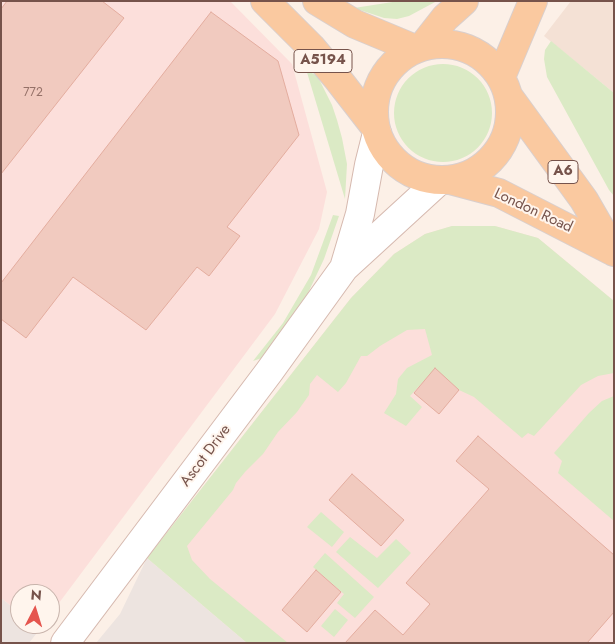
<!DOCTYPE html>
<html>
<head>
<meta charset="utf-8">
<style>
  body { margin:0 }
  #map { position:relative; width:615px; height:644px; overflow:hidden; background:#fcf0e7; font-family:Jost,sans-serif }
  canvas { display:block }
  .frame { position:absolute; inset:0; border:2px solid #76534b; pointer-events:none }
  .north { position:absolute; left:10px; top:584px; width:50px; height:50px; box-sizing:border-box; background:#fff5ed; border:1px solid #c8b4ac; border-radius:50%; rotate:5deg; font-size:14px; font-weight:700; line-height:20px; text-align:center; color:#76534b }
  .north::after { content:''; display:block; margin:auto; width:18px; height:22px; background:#e5554e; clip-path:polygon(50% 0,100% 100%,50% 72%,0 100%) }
</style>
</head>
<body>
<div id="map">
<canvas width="615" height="644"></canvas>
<div class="frame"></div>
<div class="north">N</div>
</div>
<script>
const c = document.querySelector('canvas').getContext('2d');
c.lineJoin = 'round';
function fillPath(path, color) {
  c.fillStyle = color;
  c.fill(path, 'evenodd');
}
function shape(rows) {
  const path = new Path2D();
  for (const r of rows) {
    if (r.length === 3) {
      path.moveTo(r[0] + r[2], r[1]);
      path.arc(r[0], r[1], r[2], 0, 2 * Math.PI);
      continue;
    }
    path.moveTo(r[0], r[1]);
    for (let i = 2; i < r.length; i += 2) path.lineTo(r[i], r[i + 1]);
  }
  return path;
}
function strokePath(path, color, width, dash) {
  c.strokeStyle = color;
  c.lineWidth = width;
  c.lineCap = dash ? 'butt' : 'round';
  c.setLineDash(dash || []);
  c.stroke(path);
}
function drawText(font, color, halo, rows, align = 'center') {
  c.font = font + ' Jost,sans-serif';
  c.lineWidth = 4;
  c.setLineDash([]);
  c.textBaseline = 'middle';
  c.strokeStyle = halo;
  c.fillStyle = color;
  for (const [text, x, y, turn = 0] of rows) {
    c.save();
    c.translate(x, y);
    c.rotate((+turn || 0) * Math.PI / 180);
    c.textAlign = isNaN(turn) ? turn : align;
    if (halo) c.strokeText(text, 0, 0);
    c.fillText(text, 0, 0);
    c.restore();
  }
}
const residential = shape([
  [571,1,614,1,614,93,544,36]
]);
const commercial = shape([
  [1,1,230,1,292,64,327,192,319,229,275,314,50,615,50,594,20,594,20,613,1,598],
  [452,226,495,226,538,238,614,301,614,643,247,643,147,558,351,298,394,254,425,234]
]);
const industrial = shape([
  [147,558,247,643,96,643,120,614],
  [1,598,20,613,20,624,34,624,40,629,29,643,1,643]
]);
const green = shape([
  [399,1,437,1,409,16,397,19,384,18,354,8],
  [551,41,614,93,614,196,609,190,547,77,544,59,545,50],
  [443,113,49],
  [306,69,318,77,332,105,337,120,342,138,347,164,345,199],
  [333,215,339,216,324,259,308,293,262,358,253,361,283,323,311,275],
  [452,226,495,226,538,238,614,301,614,373,598,376,581,385,534,436,528,433,522,438,474,397,459,390,435,369,410,396,422,407,406,426,384,413,396,394,398,379,407,368,432,355,425,329,407,330,380,346,367,356,361,356,346,383,338,392,317,375,310,384,309,395,297,412,278,432,263,454,245,472,236,483,233,490,187,546,192,560,210,579,288,643,247,643,147,558,351,298,394,254,425,234],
  [614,396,614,521,558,473,562,461,554,453,589,413,602,401],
  [321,512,344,532,332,547,307,527],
  [350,537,377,558,396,539,411,553,378,588,336,552],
  [325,553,374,597,355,618,337,603,344,594,313,567],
  [335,609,348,620,334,637,321,626]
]);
const building = shape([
  [7,1,102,1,124,18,1,174,1,9,7,1],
  [211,12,278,61,299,135,227,227,240,236,209,276,197,267,146,330,73,277,26,338,1,319,1,283,211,12],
  [435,368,459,390,439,414,414,393,435,368],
  [478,436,614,555,614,612,587,643,345,643,375,610,403,635,430,604,406,583,489,489,456,461,478,436],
  [352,474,404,520,381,546,329,500,352,474],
  [316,570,341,592,307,632,282,610,316,570]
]);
const secondary = shape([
  [344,268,360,214,369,165,377,133],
  [65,643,269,372,344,268,440,180]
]);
const primary = shape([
  [265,1,311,47,337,78,375,127],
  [317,1,355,24,415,49],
  [442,112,68],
  [423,46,445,18,464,1],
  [501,77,533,1],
  [509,97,584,200,614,252],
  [450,180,499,193,612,251]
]);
const numberNames = [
  ["772",33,93]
];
const shields = [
  [323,61,58],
  [563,172,30]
];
const shieldNames = [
  ["A5194",323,61],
  ["A6",563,172]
];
const streetNames = [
  ["London Road",533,211,25],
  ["Ascot Drive",206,456,-53]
];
fillPath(residential, '#f4e1d5');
fillPath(commercial, '#fcdfdb');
fillPath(industrial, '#ede4e0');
fillPath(green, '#dbeac5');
fillPath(building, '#f1cabf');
strokePath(building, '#e4ad9f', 1);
strokePath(secondary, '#d6b9af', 30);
strokePath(primary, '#d9cfcd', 30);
strokePath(secondary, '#fff', 28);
strokePath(primary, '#fac9a0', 28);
drawText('12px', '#957168', null, numberNames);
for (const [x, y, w] of shields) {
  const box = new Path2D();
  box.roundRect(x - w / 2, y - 11.5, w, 23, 4);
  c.fillStyle = '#fff5ed';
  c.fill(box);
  strokePath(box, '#76534b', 1);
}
drawText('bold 14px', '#76534b', null, shieldNames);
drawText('15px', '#76534b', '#fff5ed', streetNames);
</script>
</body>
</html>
